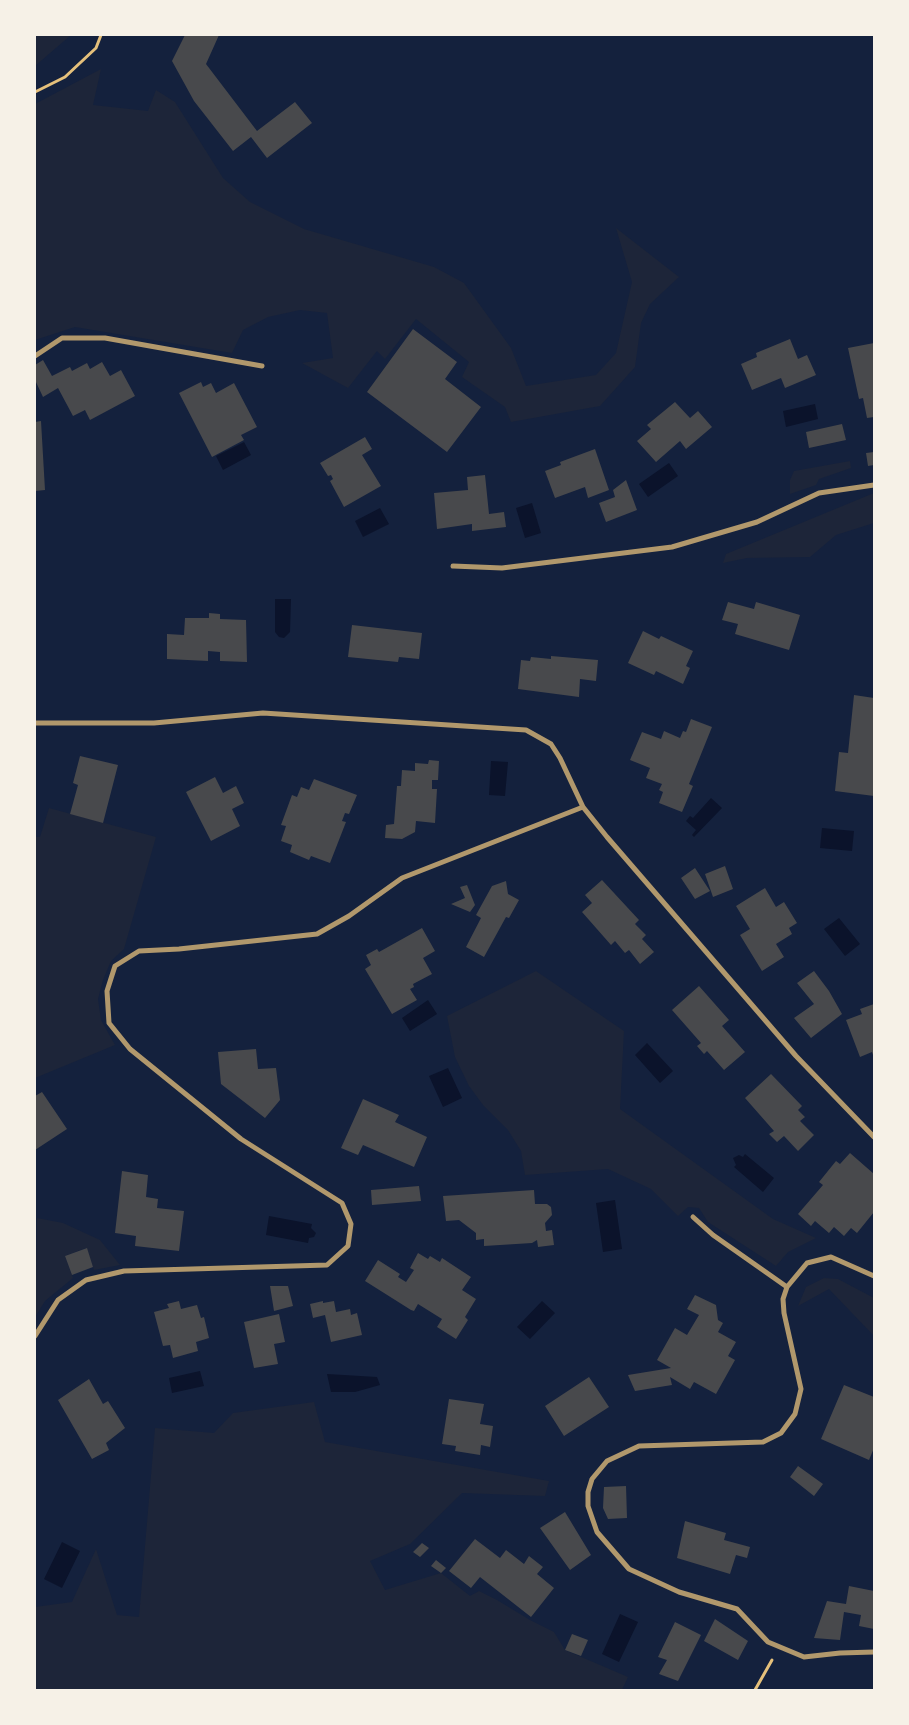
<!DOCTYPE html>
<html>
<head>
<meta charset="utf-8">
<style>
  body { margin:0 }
  #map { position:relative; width:909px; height:1725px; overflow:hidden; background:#14213d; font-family:"Sofia Sans Condensed",sans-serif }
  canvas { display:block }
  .frame { position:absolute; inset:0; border:36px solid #f6f1e7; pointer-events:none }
</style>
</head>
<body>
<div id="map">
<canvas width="909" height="1725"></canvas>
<div class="frame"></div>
</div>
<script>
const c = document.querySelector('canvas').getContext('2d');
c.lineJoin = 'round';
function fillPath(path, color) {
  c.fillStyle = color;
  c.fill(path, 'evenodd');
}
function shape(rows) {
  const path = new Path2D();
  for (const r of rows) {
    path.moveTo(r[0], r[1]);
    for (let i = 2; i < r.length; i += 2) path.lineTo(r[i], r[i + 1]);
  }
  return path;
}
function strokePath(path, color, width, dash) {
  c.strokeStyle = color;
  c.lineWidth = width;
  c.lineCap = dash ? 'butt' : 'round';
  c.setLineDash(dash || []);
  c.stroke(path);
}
const green = shape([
  [35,35,71,35,35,66],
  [101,69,93,105,148,111,156,90,175,102,223,178,250,202,304,229,434,267,464,283,511,348,526,386,596,375,616,353,632,282,616,228,679,277,650,304,641,323,635,367,600,406,511,422,505,407,462,377,469,362,416,319,385,359,377,351,348,388,302,363,333,358,327,313,300,310,268,317,243,330,232,353,75,327,35,340,35,104],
  [850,461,851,468,819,479,816,485,790,494,790,480,794,471],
  [874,493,874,523,836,535,810,557,747,558,723,563,726,554],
  [49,808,156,837,124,949,111,961,103,980,98,999,101,1020,115,1045,35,1078,35,837,40,837],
  [536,971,624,1031,620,1109,773,1219,816,1238,788,1252,776,1266,708,1222,699,1208,688,1207,678,1216,651,1189,608,1169,525,1175,521,1151,508,1130,483,1105,469,1086,455,1057,447,1016],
  [37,1218,63,1223,100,1240,120,1265,94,1270,86,1248,65,1256,73,1278,45,1301,35,1317],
  [824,1278,838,1279,874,1298,874,1336,829,1289,798,1306,806,1287],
  [314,1402,325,1442,549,1481,545,1496,462,1493,410,1544,370,1561,385,1590,441,1573,470,1596,479,1591,497,1600,530,1620,554,1632,565,1650,628,1677,622,1690,35,1690,35,1607,72,1602,96,1549,117,1615,139,1617,155,1428,214,1433,233,1413]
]);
const water = shape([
  [815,404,818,419,786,427,783,411],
  [244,442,251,455,223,470,216,456],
  [669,463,678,476,648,497,639,484],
  [532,503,541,533,525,538,516,508],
  [380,508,389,524,363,537,355,521],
  [275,599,291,599,290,632,284,638,279,637,275,632],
  [491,761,508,762,505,796,489,795],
  [711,798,722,808,694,837,692,835,696,830,686,821,690,816,693,818],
  [822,828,854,831,852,851,820,848],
  [839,918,860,944,845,956,824,929],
  [428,1000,437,1014,410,1031,402,1018],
  [647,1043,673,1071,660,1083,635,1055],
  [448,1068,462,1098,443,1107,429,1076],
  [745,1154,774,1178,763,1192,734,1167,736,1165,733,1158,739,1155,743,1157],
  [615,1200,622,1249,603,1252,596,1203],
  [269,1216,312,1224,311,1228,316,1233,314,1237,309,1238,308,1243,266,1235],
  [542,1301,555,1313,530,1339,517,1327],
  [200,1371,204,1386,172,1393,169,1378],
  [327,1374,377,1377,380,1385,355,1392,331,1392],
  [62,1542,80,1551,62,1588,44,1579],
  [620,1614,638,1622,619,1662,602,1654]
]);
const building = shape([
  [185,35,219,35,206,64,257,131,295,102,312,123,267,158,251,137,233,151,194,101,172,61],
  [413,329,457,362,445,379,481,407,447,452,367,392],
  [790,339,798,359,807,355,816,375,785,388,781,378,752,390,741,364,757,357,756,353],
  [874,343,874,417,867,418,863,398,859,399,848,348],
  [43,360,52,376,70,367,72,371,87,363,90,369,102,362,110,376,121,370,135,396,90,420,85,410,73,416,58,388,43,397,35,380,35,365],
  [201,382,203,387,211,383,216,393,234,383,257,427,241,435,244,440,212,457,179,393],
  [675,402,690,418,698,411,712,427,686,449,680,441,656,462,637,441,651,429,647,425],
  [41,421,45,490,35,491,35,422],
  [842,424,846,440,809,448,806,432],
  [365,437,372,449,362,455,381,486,344,507,330,481,333,479,331,475,328,476,320,463],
  [595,449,609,490,588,498,585,487,555,498,545,471,561,465,560,462],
  [874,452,874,465,868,466,866,453],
  [485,475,489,514,504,512,506,527,472,531,472,524,437,529,434,493,468,490,467,477],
  [626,480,637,510,606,522,599,503,615,497,613,490],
  [728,602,754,609,756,602,800,615,789,650,735,634,738,624,722,620],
  [209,613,220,614,220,619,246,620,247,662,220,661,220,652,208,651,208,661,167,659,167,634,184,635,185,618,209,618],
  [352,625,422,633,419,659,399,657,398,662,348,657],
  [643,631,659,639,661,636,693,651,686,666,690,668,683,684,656,671,654,675,628,663],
  [551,656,598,660,596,681,580,679,579,697,518,689,521,660,530,661,531,657,551,659],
  [854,695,874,698,874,796,835,791,839,752,848,753],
  [691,719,712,727,689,784,693,786,682,812,659,803,663,792,659,790,662,784,646,778,650,768,630,760,642,732,661,739,664,731,680,738,683,731,686,732],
  [80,756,118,765,103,823,70,814,78,785,73,783],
  [429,760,439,761,438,780,432,780,432,789,437,789,435,823,416,821,415,832,402,839,385,838,386,825,394,824,397,786,401,786,402,770,415,771,415,763,428,764],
  [215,777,223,793,236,786,244,803,232,809,240,826,211,841,186,792],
  [314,779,357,795,349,814,345,813,342,821,346,822,330,863,311,856,309,860,290,852,292,845,281,841,286,826,281,825,292,795,297,797,301,787,309,790],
  [725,866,733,889,713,897,705,874],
  [695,868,710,891,695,899,681,878],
  [602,880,639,920,635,924,646,935,642,939,654,952,640,964,629,950,625,953,615,941,611,945,582,912,592,903,585,895],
  [506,881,508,894,519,900,509,918,506,917,484,957,466,947,481,918,476,915,492,886],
  [467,885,475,905,470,912,451,904,465,898,460,887],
  [765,888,776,907,784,902,797,923,789,928,792,934,776,944,784,957,762,971,740,935,750,929,736,906],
  [422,928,435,951,423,958,432,974,413,984,414,987,410,989,417,1000,392,1014,365,969,371,965,366,955,377,949,379,952],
  [814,971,829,991,842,1014,811,1038,794,1018,814,1004,797,983],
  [699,986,729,1020,722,1026,745,1052,724,1070,707,1051,704,1054,697,1046,701,1043,672,1010],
  [874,1004,874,1058,872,1052,860,1057,846,1020,862,1014,860,1009],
  [256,1049,258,1069,276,1068,280,1100,265,1118,221,1084,218,1052],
  [771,1074,802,1106,798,1110,805,1117,800,1121,814,1135,798,1151,784,1136,777,1142,769,1134,774,1131,745,1098],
  [42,1092,67,1129,35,1150,35,1096],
  [363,1099,399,1115,395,1122,427,1137,414,1167,363,1145,358,1155,341,1148],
  [850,1153,874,1174,874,1212,857,1233,851,1228,844,1236,834,1227,829,1233,815,1221,811,1226,798,1214,823,1185,819,1182,836,1161,840,1164],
  [122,1171,148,1175,146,1197,158,1199,157,1208,184,1211,179,1251,135,1246,136,1236,115,1233],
  [419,1186,421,1201,372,1205,371,1190],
  [534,1190,535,1204,547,1204,551,1207,552,1215,545,1223,546,1231,552,1230,554,1245,538,1247,537,1240,532,1243,484,1246,484,1239,476,1240,476,1233,459,1220,446,1221,443,1196],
  [87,1248,93,1267,72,1275,65,1256],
  [418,1253,428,1259,430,1256,440,1262,442,1258,471,1277,462,1290,476,1299,465,1317,468,1320,456,1339,437,1327,442,1319,418,1304,414,1311,411,1310,365,1281,378,1260,400,1274,398,1277,406,1282,414,1270,410,1268],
  [270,1286,288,1286,293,1306,274,1311],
  [695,1295,716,1305,718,1320,723,1323,718,1332,736,1342,728,1356,735,1360,716,1394,694,1382,690,1389,670,1377,672,1385,635,1391,628,1375,671,1368,657,1360,675,1328,687,1335,699,1315,687,1309],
  [179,1301,181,1309,197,1305,201,1318,204,1317,209,1338,196,1342,198,1351,173,1358,170,1345,163,1346,154,1312,169,1308,167,1304],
  [323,1301,323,1303,334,1301,336,1312,350,1309,351,1315,357,1313,362,1335,331,1342,325,1315,313,1318,310,1304],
  [279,1314,285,1342,274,1344,278,1364,254,1368,244,1322],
  [589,1377,609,1407,564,1436,545,1406],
  [89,1379,103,1404,108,1401,125,1428,106,1443,109,1450,92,1459,58,1400],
  [844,1385,874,1397,874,1448,869,1460,821,1439],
  [449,1399,484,1404,480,1424,493,1426,490,1447,481,1445,480,1455,455,1451,456,1446,442,1444],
  [798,1466,823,1484,814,1496,790,1477],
  [626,1486,627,1518,608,1519,603,1508,604,1487],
  [565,1512,591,1555,570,1570,540,1528],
  [685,1521,726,1533,724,1540,750,1547,747,1558,736,1555,730,1574,677,1558],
  [475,1539,500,1558,506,1550,524,1564,529,1556,543,1567,537,1574,554,1588,531,1617,480,1577,471,1588,449,1571],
  [422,1543,429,1548,420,1557,413,1552],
  [436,1560,446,1568,441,1573,431,1566],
  [849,1586,874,1591,874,1629,859,1626,861,1615,844,1612,840,1640,814,1638,827,1601,846,1604],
  [715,1619,748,1641,738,1660,704,1641],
  [675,1622,701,1635,678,1681,659,1674,667,1660,658,1657],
  [572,1634,588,1640,581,1656,565,1650]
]);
const path = shape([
  [35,92,65,77,96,48,101,35],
  [755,1690,772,1660]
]);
const minor = shape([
  [35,356,62,338,105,338,262,366],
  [453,566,502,568,672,547,757,522,819,493,874,485],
  [35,723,154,723,263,713,526,730,551,744,560,758,583,807,607,837,796,1056,874,1137],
  [693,1217,713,1235,787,1287],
  [874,1276,831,1257,807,1263,787,1287,783,1299,784,1313,801,1389,795,1414,781,1433,763,1442,639,1446,607,1461,592,1479,588,1492,588,1506,597,1532,629,1569,679,1592,737,1609,768,1642,804,1657,840,1653,874,1652],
  [35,1336,58,1300,86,1280,124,1271,327,1265,348,1246,351,1224,342,1203,241,1139,130,1049,109,1023,107,991,115,966,139,951,179,949,317,934,349,916,402,878,583,807]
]);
fillPath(green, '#1d2539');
fillPath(water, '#0b132b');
fillPath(building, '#48494c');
strokePath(path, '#e5c07b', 3);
strokePath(minor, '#b1986c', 5);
</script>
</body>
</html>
